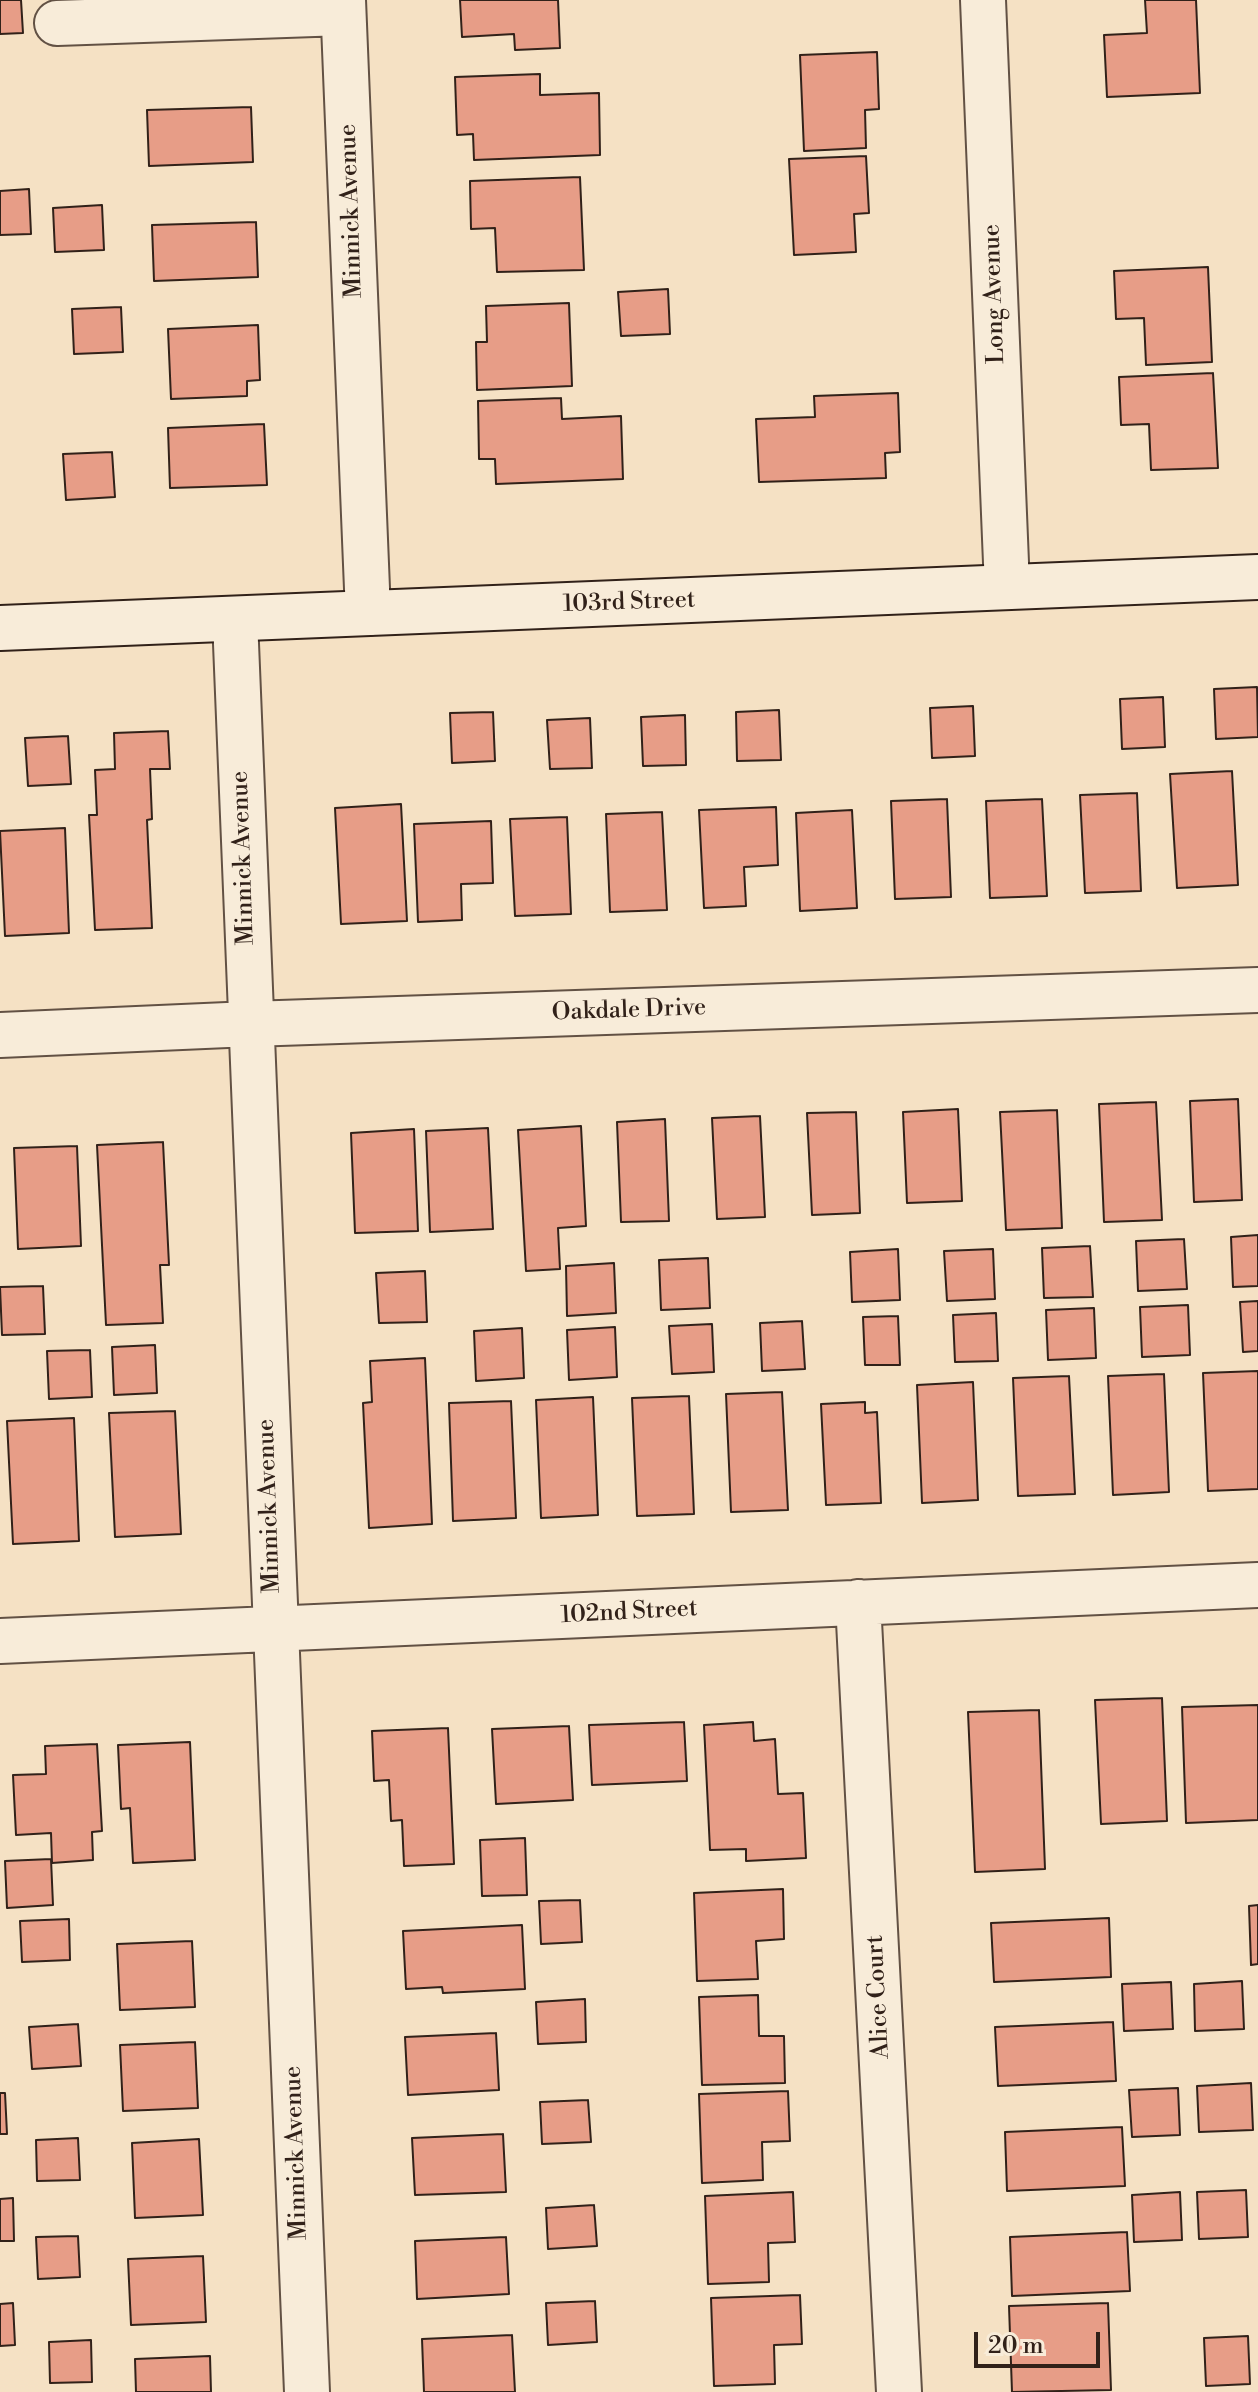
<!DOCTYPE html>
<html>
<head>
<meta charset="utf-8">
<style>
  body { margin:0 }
  #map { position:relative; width:1258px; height:2392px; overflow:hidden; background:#f5e1c4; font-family:"Libre Bodoni",serif }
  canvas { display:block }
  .scale { position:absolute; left:974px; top:2332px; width:126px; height:36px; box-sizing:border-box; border:4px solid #312119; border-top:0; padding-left:10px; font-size:24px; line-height:28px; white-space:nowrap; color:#312119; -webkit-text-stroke:6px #f8ecd9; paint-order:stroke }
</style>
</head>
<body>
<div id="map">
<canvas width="1258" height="2392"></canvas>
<div class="scale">20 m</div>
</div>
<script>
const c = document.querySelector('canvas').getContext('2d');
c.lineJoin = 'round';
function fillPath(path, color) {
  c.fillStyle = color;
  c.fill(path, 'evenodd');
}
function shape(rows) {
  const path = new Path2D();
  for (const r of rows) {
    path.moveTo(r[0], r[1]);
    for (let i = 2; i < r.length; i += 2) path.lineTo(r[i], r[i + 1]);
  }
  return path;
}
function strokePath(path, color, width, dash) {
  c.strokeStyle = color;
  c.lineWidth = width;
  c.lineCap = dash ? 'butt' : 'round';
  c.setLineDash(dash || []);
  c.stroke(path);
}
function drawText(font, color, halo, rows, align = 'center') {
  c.font = font + ' "Libre Bodoni",serif';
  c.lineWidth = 6;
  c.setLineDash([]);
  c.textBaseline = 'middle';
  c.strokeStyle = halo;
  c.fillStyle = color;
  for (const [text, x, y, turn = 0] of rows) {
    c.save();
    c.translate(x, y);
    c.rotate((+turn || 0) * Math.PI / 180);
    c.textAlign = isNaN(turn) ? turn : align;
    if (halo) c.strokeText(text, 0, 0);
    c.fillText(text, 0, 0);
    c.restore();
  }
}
const building = shape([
  [0,0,21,0,23,33,0,34,0,0],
  [460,0,558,0,560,48,515,50,514,34,462,37,460,0],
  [1145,0,1196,0,1200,93,1107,97,1104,35,1147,33,1145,0],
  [877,52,879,109,865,110,866,148,804,151,800,55,877,52],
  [540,74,540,95,599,93,600,155,474,160,473,134,457,135,455,77,540,74],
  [251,107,253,162,149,166,147,110,251,107],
  [866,156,869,213,854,214,856,252,794,255,789,159,866,156],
  [580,177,584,270,497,272,495,228,471,229,470,181,580,177],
  [29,189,31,234,0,235,0,191,29,189],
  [102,205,104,250,55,252,53,208,102,205],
  [256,222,258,277,154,281,152,225,256,222],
  [1208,267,1212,362,1146,365,1144,318,1116,319,1114,271,1208,267],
  [668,289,670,334,621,336,618,292,668,289],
  [569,303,572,386,477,390,476,342,487,342,486,306,569,303],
  [121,307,123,352,74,354,72,309,121,307],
  [258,325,260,380,247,381,247,396,171,399,168,329,258,325],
  [1213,373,1218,468,1151,470,1149,424,1121,425,1119,377,1213,373],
  [898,393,900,452,885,453,886,478,759,482,756,419,815,417,814,396,898,393],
  [561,398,562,419,621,416,623,479,496,484,495,459,479,459,478,401,561,398],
  [264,424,267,485,170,488,168,428,264,424],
  [112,452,115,497,66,500,63,454,112,452],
  [1257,687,1258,737,1216,739,1214,689,1257,687],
  [1163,697,1165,747,1122,749,1120,699,1163,697],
  [973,706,975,756,932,758,930,708,973,706],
  [779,710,781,760,737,761,736,712,779,710],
  [493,712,495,761,452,763,450,713,493,712],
  [685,715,686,765,643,766,641,717,685,715],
  [590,718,592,768,550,769,547,720,590,718],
  [168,731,170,769,150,769,152,819,147,820,152,928,95,930,89,815,97,815,95,770,115,769,114,733,168,731],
  [68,736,71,784,28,786,25,738,68,736],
  [1232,771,1238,885,1177,888,1170,774,1232,771],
  [1137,793,1141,891,1085,893,1080,795,1137,793],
  [947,799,951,897,895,899,891,801,947,799],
  [1042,799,1047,896,990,898,986,801,1042,799],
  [401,804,407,921,341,924,335,808,401,804],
  [776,807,778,865,744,867,746,906,704,908,699,810,776,807],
  [852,810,857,908,800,911,796,813,852,810],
  [662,812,667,910,610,912,606,814,662,812],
  [567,817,571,914,515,916,510,819,567,817],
  [491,821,493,883,461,884,462,920,418,922,414,824,491,821],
  [65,828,69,933,5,936,0,831,65,828],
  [1238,1099,1242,1200,1194,1202,1190,1101,1238,1099],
  [1156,1102,1162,1220,1104,1222,1099,1104,1156,1102],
  [958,1109,962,1201,907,1203,903,1112,958,1109],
  [1057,1110,1062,1228,1006,1230,1000,1112,1057,1110],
  [856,1112,860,1213,812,1215,807,1113,856,1112],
  [760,1116,765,1217,717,1219,712,1118,760,1116],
  [665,1119,669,1221,621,1222,617,1122,665,1119],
  [581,1126,586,1226,558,1228,560,1269,526,1271,518,1130,581,1126],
  [488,1128,493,1229,430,1232,426,1131,488,1128],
  [414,1129,418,1231,355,1233,351,1133,414,1129],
  [163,1142,169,1265,160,1265,163,1323,106,1325,97,1145,163,1142],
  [77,1146,81,1246,18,1249,14,1148,77,1146],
  [1258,1235,1258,1286,1233,1287,1231,1237,1258,1235],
  [1184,1239,1187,1289,1138,1291,1136,1241,1184,1239],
  [1090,1246,1093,1297,1044,1298,1042,1248,1090,1246],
  [898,1249,900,1300,852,1302,850,1252,898,1249],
  [993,1249,995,1299,947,1301,944,1251,993,1249],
  [708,1258,710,1308,661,1310,659,1260,708,1258],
  [614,1263,616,1313,567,1316,566,1266,614,1263],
  [425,1271,427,1322,379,1323,376,1273,425,1271],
  [43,1286,45,1334,2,1335,0,1287,43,1286],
  [1258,1301,1258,1351,1243,1352,1240,1302,1258,1301],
  [1188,1305,1190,1355,1142,1357,1140,1307,1188,1305],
  [1094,1308,1096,1358,1048,1360,1046,1310,1094,1308],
  [996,1313,998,1361,955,1362,953,1315,996,1313],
  [898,1316,900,1365,865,1365,863,1317,898,1316],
  [802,1321,805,1369,762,1371,760,1323,802,1321],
  [712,1324,714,1372,672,1374,669,1326,712,1324],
  [615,1327,617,1377,569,1380,567,1330,615,1327],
  [522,1328,524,1378,476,1381,474,1331,522,1328],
  [155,1345,157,1393,114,1395,112,1347,155,1345],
  [90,1350,92,1397,49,1399,47,1351,90,1350],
  [425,1358,432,1524,369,1528,363,1403,372,1402,370,1361,425,1358],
  [1258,1371,1258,1489,1208,1491,1203,1373,1258,1371],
  [1164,1374,1169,1492,1113,1495,1108,1376,1164,1374],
  [1069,1376,1075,1494,1018,1496,1013,1378,1069,1376],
  [973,1382,978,1500,922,1503,917,1385,973,1382],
  [782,1392,788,1510,731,1512,726,1394,782,1392],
  [689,1396,694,1514,637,1516,632,1398,689,1396],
  [593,1397,598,1515,541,1518,536,1400,593,1397],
  [511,1401,516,1518,453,1521,449,1403,511,1401],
  [865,1402,865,1413,877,1412,881,1503,826,1505,821,1404,865,1402],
  [175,1411,181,1534,115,1537,109,1413,175,1411],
  [74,1418,79,1541,13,1544,7,1421,74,1418],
  [1162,1698,1167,1821,1101,1824,1095,1700,1162,1698],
  [1258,1705,1258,1820,1186,1823,1182,1707,1258,1705],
  [1039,1710,1045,1869,975,1872,968,1712,1039,1710],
  [684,1722,687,1781,592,1785,589,1725,684,1722],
  [753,1722,754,1741,775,1739,778,1794,803,1793,806,1858,746,1861,746,1849,710,1850,704,1725,753,1722],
  [569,1726,573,1800,496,1804,492,1729,569,1726],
  [448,1728,454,1864,404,1866,402,1820,391,1821,389,1780,374,1781,372,1731,448,1728],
  [190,1742,195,1860,133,1863,130,1808,121,1809,118,1745,190,1742],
  [97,1744,102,1831,92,1832,93,1860,52,1863,51,1833,16,1835,13,1775,46,1774,45,1746,97,1744],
  [525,1838,527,1895,482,1896,480,1840,525,1838],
  [51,1859,53,1905,7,1908,5,1861,51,1859],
  [783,1889,784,1939,756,1941,758,1979,697,1981,694,1893,783,1889],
  [580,1900,582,1942,541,1944,539,1901,580,1900],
  [1258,1905,1258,1964,1251,1965,1249,1906,1258,1905],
  [1109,1918,1111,1977,994,1982,991,1923,1109,1918],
  [69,1919,70,1960,22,1962,20,1921,69,1919],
  [522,1925,525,1989,443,1993,442,1987,406,1989,403,1931,522,1925],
  [192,1941,195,2007,120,2010,117,1944,192,1941],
  [1242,1981,1244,2029,1195,2031,1194,1984,1242,1981],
  [1171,1982,1173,2029,1124,2031,1122,1984,1171,1982],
  [758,1995,759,2036,784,2036,785,2083,702,2085,699,1997,758,1995],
  [585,1999,586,2042,538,2044,536,2002,585,1999],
  [1113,2022,1116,2081,998,2086,995,2027,1113,2022],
  [78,2024,81,2066,32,2069,29,2027,78,2024],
  [496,2033,499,2090,408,2095,405,2037,496,2033],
  [195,2042,198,2108,123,2111,120,2045,195,2042],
  [1251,2083,1253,2130,1199,2132,1197,2086,1251,2083],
  [1178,2088,1180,2135,1132,2137,1129,2090,1178,2088],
  [788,2091,790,2141,762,2142,763,2180,702,2183,699,2094,788,2091],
  [0,2093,5,2093,7,2134,0,2134,0,2093],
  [588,2100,591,2142,542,2144,540,2102,588,2100],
  [1122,2127,1125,2186,1007,2191,1005,2132,1122,2127],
  [503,2134,506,2192,415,2195,412,2138,503,2134],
  [78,2138,80,2180,37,2181,36,2140,78,2138],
  [199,2139,203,2215,135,2218,132,2143,199,2139],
  [1246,2190,1248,2237,1199,2239,1197,2192,1246,2190],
  [793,2192,795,2242,768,2243,769,2282,708,2284,705,2196,793,2192],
  [1180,2192,1182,2240,1134,2242,1132,2195,1180,2192],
  [13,2198,14,2241,0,2241,0,2199,13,2198],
  [594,2205,597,2246,548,2249,546,2208,594,2205],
  [1127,2232,1130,2291,1012,2296,1010,2237,1127,2232],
  [78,2236,80,2277,38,2279,36,2237,78,2236],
  [506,2237,509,2294,417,2299,415,2241,506,2237],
  [203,2256,206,2322,131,2325,128,2259,203,2256],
  [800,2295,802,2344,774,2345,775,2384,714,2386,711,2298,800,2295],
  [595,2301,597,2342,548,2345,546,2303,595,2301],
  [13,2303,15,2345,0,2346,0,2304,13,2303],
  [1108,2303,1111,2390,1012,2392,1009,2306,1108,2303],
  [512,2335,515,2392,424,2392,422,2339,512,2335],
  [1248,2336,1250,2384,1206,2386,1204,2338,1248,2336],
  [91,2340,92,2382,50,2383,49,2342,91,2340],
  [210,2356,211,2392,136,2392,135,2359,210,2356]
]);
const minor = shape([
  [343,0,368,613],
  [983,0,1007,587],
  [57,23,343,13],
  [235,619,307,2392],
  [0,1035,250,1024,1258,990],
  [858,1602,899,2392],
  [0,1641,1258,1585]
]);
const secondary = shape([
  [0,628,1258,577]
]);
const streetNames = [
  ["Minnick Avenue",352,211,-92],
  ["Long Avenue",995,294,-92],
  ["103rd Street",629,603,-2],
  ["Minnick Avenue",244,858,-92],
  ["Oakdale Drive",629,1011,-2],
  ["Minnick Avenue",270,1506,-92],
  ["102nd Street",629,1613,-3],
  ["Alice Court",879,1997,-93],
  ["Minnick Avenue",297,2153,-92]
];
fillPath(building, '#e79d87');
strokePath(building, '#312119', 2);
strokePath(minor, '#625144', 48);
strokePath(secondary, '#312119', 48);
strokePath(minor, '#f8ecd9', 44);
strokePath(secondary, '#f8ecd9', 44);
drawText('24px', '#312119', '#f8ecd9', streetNames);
</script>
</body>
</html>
